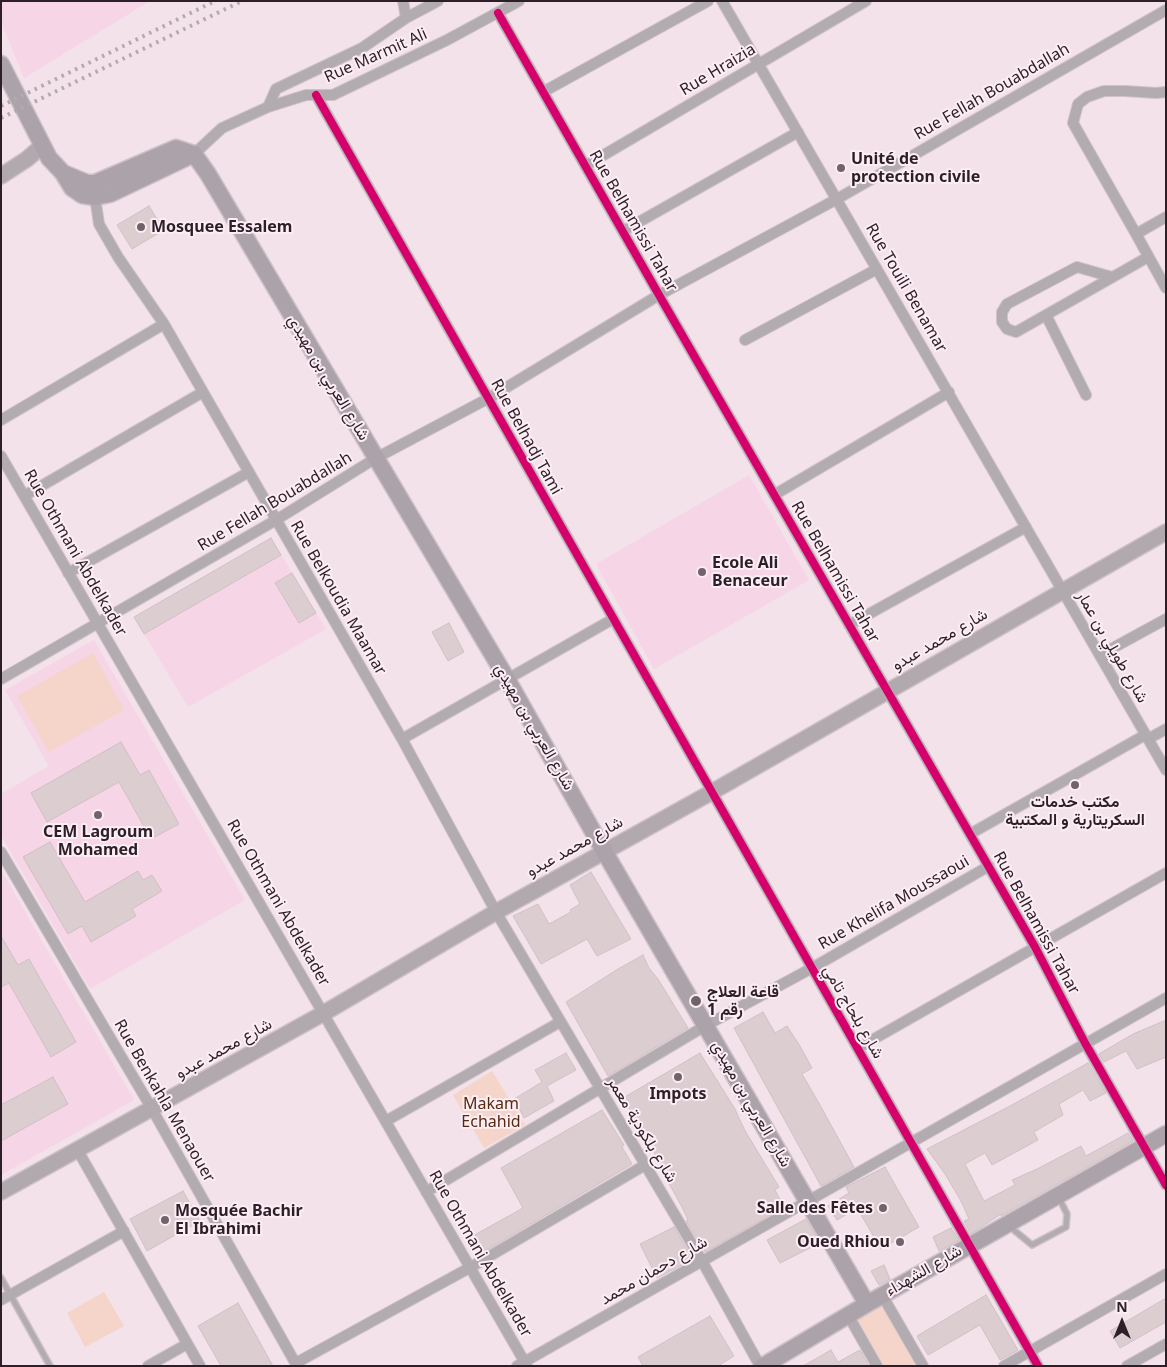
<!DOCTYPE html>
<html>
<head>
<meta charset="utf-8">
<style>
  body { margin:0 }
  #map { position:relative; width:1167px; height:1367px; overflow:hidden; background:#f3e2ea; font-family:"Noto Sans",sans-serif }
  canvas { display:block }
  .frame { position:absolute; inset:0; border:2px solid #2d1f27; pointer-events:none }
  .north { position:absolute; left:1097px; top:1297px; width:50px; height:50px; -webkit-text-stroke:4px #fdedf5; paint-order:stroke; rotate:0deg; font-size:14px; font-weight:700; line-height:20px; text-align:center; color:#2d1f27 }
  .north::after { content:''; display:block; margin:auto; width:18px; height:22px; background:#2d1f27; clip-path:polygon(50% 0,100% 100%,50% 72%,0 100%) }
</style>
</head>
<body>
<div id="map">
<canvas width="1167" height="1367"></canvas>
<div class="frame"></div>
<div class="north">N</div>
</div>
<script>
const c = document.querySelector('canvas').getContext('2d');
c.lineJoin = 'round';
function fillPath(path, color) {
  c.fillStyle = color;
  c.fill(path, 'evenodd');
}
function shape(rows) {
  const path = new Path2D();
  for (const r of rows) {
    path.moveTo(r[0], r[1]);
    for (let i = 2; i < r.length; i += 2) path.lineTo(r[i], r[i + 1]);
  }
  return path;
}
function strokePath(path, color, width, dash) {
  c.strokeStyle = color;
  c.lineWidth = width;
  c.lineCap = dash ? 'butt' : 'round';
  c.setLineDash(dash || []);
  c.stroke(path);
}
function drawText(font, color, halo, rows, align = 'center') {
  c.font = font + ' "Noto Sans",Vazirmatn,sans-serif';
  c.lineWidth = 4;
  c.setLineDash([]);
  c.textBaseline = 'middle';
  c.strokeStyle = halo;
  c.fillStyle = color;
  for (const [text, x, y, turn = 0] of rows) {
    c.save();
    c.translate(x, y);
    c.rotate((+turn || 0) * Math.PI / 180);
    c.textAlign = isNaN(turn) ? turn : align;
    if (halo) c.strokeText(text, 0, 0);
    c.fillText(text, 0, 0);
    c.restore();
  }
}
const built = shape([
  [1,1,150,1,24,78,1,22],
  [749,475,809,580,654,669,596,564],
  [271,538,326,629,188,707,134,617],
  [94,640,245,900,90,989,1,835,1,794,49,766,5,690],
  [1,870,134,1100,1,1175]
]);
const green = shape([
  [93,653,124,710,49,752,17,696],
  [492,1071,525,1125,484,1148,453,1095],
  [104,1292,124,1326,85,1347,67,1313],
  [882,1306,916,1366,884,1366,857,1320]
]);
const building = shape([
  [149,206,164,230,132,249,117,225,149,206],
  [271,538,281,555,144,634,134,617,271,538],
  [292,573,316,613,299,623,275,583,292,573],
  [449,623,464,652,448,661,432,632,449,623],
  [121,742,140,775,149,770,179,824,151,839,119,782,47,822,31,793,121,742],
  [50,842,85,902,138,871,143,880,152,875,162,891,132,909,136,916,91,942,82,926,68,934,23,857,50,842],
  [591,872,631,939,597,956,587,939,541,964,513,916,538,904,549,924,571,912,570,910,580,904,570,885,591,872],
  [1,936,18,965,29,959,76,1042,51,1057,9,983,1,987,1,936],
  [643,955,649,968,658,979,688,1028,608,1076,566,1002,618,969,643,955],
  [763,1012,775,1033,787,1026,800,1046,812,1068,802,1074,820,1105,854,1167,821,1186,734,1028,763,1012],
  [1166,1020,1166,1057,1137,1069,1126,1051,1104,1062,1099,1054,1133,1034,1166,1020],
  [566,1053,576,1070,547,1086,554,1101,524,1118,514,1099,542,1082,535,1070,566,1053],
  [700,1053,735,1109,744,1129,779,1187,775,1190,784,1207,705,1252,686,1221,688,1220,683,1209,665,1176,659,1161,623,1098,700,1053],
  [1088,1063,1106,1093,1090,1101,1083,1090,1059,1104,1063,1115,1034,1132,1038,1140,992,1165,985,1153,965,1164,984,1201,1015,1185,1012,1180,1037,1169,1081,1146,1086,1156,1128,1133,1133,1141,1001,1216,1001,1214,971,1234,964,1221,969,1219,961,1201,945,1174,927,1149,1010,1106,1088,1063],
  [53,1077,68,1104,1,1141,1,1105,53,1077],
  [602,1110,624,1145,622,1147,632,1164,480,1254,471,1237,523,1208,501,1168,602,1110],
  [885,1167,919,1227,881,1249,857,1208,837,1220,828,1206,849,1193,846,1187,885,1167],
  [183,1191,200,1221,147,1251,130,1219,183,1191],
  [806,1219,820,1243,780,1263,767,1240,806,1219],
  [674,1227,693,1259,657,1278,640,1244,674,1227],
  [951,1228,959,1240,939,1251,933,1237,951,1228],
  [884,1265,890,1279,879,1285,871,1271,884,1265],
  [986,1295,1018,1350,1000,1360,980,1325,928,1355,917,1336,986,1295],
  [1166,1298,1166,1322,1120,1348,1110,1331,1166,1298],
  [238,1303,273,1366,221,1366,198,1326,238,1303],
  [710,1316,734,1356,718,1366,643,1366,638,1357,710,1316],
  [831,1350,838,1362,860,1350,869,1366,803,1366,831,1350]
]);
const lane = shape([
  [1009,1226,1032,1245,1066,1227,1067,1214,1059,1198],
  [1,1278,50,1366]
]);
const street = shape([
  [403,1,406,18],
  [722,1,1166,770],
  [498,13,659,295,1035,947,1085,1043,1166,1185],
  [543,92,708,1],
  [316,95,1038,1366],
  [268,107,276,89,362,48,406,18,438,1],
  [194,154,222,128,268,107,306,95,333,95,447,40,519,1],
  [585,166,866,1],
  [95,197,99,224,118,257,164,324,402,739,496,912,702,1261,760,1366],
  [1166,217,1136,234,1166,288],
  [623,231,798,132],
  [1136,234,1073,123,1078,104,1087,97,1104,91,1125,91,1156,93,1166,92],
  [1112,277,1077,267,1007,304,1002,312,1002,322,1007,329,1016,332,1148,257],
  [1046,315,1086,395],
  [745,340,877,269],
  [1,420,164,324],
  [1,456,527,1366],
  [774,495,949,392],
  [24,496,203,392],
  [68,573,249,472],
  [849,625,1026,527],
  [1100,655,1166,619],
  [1,679,276,520,376,458,489,398,659,295,837,199,1166,10],
  [402,739,613,619],
  [1148,739,1166,729],
  [970,834,1145,735],
  [1,852,152,1109,297,1366],
  [858,1048,1166,873],
  [386,1121,560,1022],
  [77,1149,200,1366],
  [426,1192,705,1026,812,968,989,866],
  [882,1295,923,1366],
  [1,1300,124,1231],
  [848,1315,877,1366],
  [296,1363,471,1267,645,1165],
  [148,1366,187,1344],
  [517,1366,1166,998],
  [1004,1366,1166,1274],
  [1127,1366,1166,1344]
]);
const secondary = shape([
  [1,176,27,159,42,146],
  [1,1192,324,1013,496,912,712,792,1166,532]
]);
const primary = shape([
  [1,64,49,158,63,173,72,188,82,195,95,197,110,194,194,154],
  [194,154,208,174,507,679,604,851,867,1304],
  [63,173,87,183,95,183,176,148,194,154],
  [763,1366,867,1304,1166,1134]
]);
const rail = shape([
  [1,106,215,1],
  [1,118,242,1]
]);
const cycleway = shape([
  [498,13,659,295,1035,947,1085,1043,1166,1185],
  [316,95,1038,1366]
]);
const markers = [
  [841,168,5,"#72636b"],
  [141,227,5,"#72636b"],
  [702,572,5,"#72636b"],
  [1075,785,5,"#72636b"],
  [98,815,5,"#72636b"],
  [696,1001,6,"#72636b"],
  [678,1077,5,"#72636b"],
  [883,1208,5,"#72636b"],
  [165,1220,5,"#72636b"],
  [900,1242,5,"#72636b"]
];
const streetNames = [
  ["Rue Marmit Ali",376,56,-24],
  ["Rue Hraizia",718,70,-31],
  ["Rue Fellah Bouabdallah",992,92,-30],
  ["Rue Belhamissi Tahar",633,221,60],
  ["Rue Touili Benamar",906,288,60],
  ["شارع العربي بن مهيدي",328,378,59],
  ["Rue Belhadj Tami",526,437,61],
  ["Rue Fellah Bouabdallah",275,502,-31],
  ["Rue Othmani Abdelkader",75,553,60],
  ["Rue Belhamissi Tahar",835,572,60],
  ["Rue Belkoudia Maamar",338,598,60],
  ["شارع محمد عبدو",940,640,-30],
  ["شارع طويلي بن عمار",1112,647,60],
  ["شارع العربي بن مهيدي",534,727,60],
  ["شارع محمد عبدو",575,847,-29],
  ["Rue Othmani Abdelkader",278,903,60],
  ["Rue Khelifa Moussaoui",894,903,-30],
  ["Rue Belhamissi Tahar",1036,923,61],
  ["شارع بلحاج تامي",853,1012,60],
  ["شارع محمد عبدو",224,1049,-29],
  ["Rue Benkahla Menaouer",164,1101,60],
  ["شارع العربي بن مهيدي",751,1104,60],
  ["شارع بلكودية معمر",642,1130,59],
  ["Rue Othmani Abdelkader",480,1254,60],
  ["شارع دحمان محمد",654,1271,-30],
  ["شارع الشهداء",924,1271,-30]
];
const poiNames = [
  ["Unité de",851,159],
  ["protection civile",851,177],
  ["Mosquee Essalem",151,227],
  ["Ecole Ali",712,563],
  ["Benaceur",712,581],
  ["مكتب خدمات",1075,802,"center"],
  ["السكريتارية و المكتبية",1075,820,"center"],
  ["CEM Lagroum",98,832,"center"],
  ["Mohamed",98,850,"center"],
  ["قاعة العلاج",707,992],
  ["رقم 1",707,1010],
  ["Impots",678,1094,"center"],
  ["Salle des Fêtes",873,1208,"right"],
  ["Mosquée Bachir",175,1211],
  ["El Ibrahimi",175,1229],
  ["Oued Rhiou",890,1242,"right"]
];
const parkNames = [
  ["Makam",491,1104],
  ["Echahid",491,1122]
];
fillPath(built, '#f6d5e6');
fillPath(green, '#f5d4ca');
fillPath(building, '#dccdd0');
strokePath(building, '#d0c0c4', 1);
strokePath(lane, '#cec1c7', 8);
strokePath(street, '#cec1c7', 12);
strokePath(secondary, '#cec1c7', 18);
strokePath(primary, '#cec1c7', 19);
strokePath(lane, '#b2abaf', 5);
strokePath(street, '#b2abaf', 10);
strokePath(secondary, '#b2a9af', 15);
strokePath(primary, '#aca2a9', 16);
strokePath(rail, '#b2aaae', 4, [2.5, 5]);
strokePath(cycleway, '#d6006c', 8);
for (const [x, y, r, color] of markers) {
  const dot = new Path2D();
  dot.arc(x, y, r, 0, 2 * Math.PI);
  c.fillStyle = color;
  c.fill(dot);
  strokePath(dot, '#fdedf5', 2);
}
drawText('16px', '#2d1f27', '#fdedf5', streetNames);
drawText('bold 16px', '#2d1f27', '#fdedf5', poiNames, 'left');
drawText('16px', '#58290d', '#fdedf5', parkNames);
</script>
</body>
</html>
